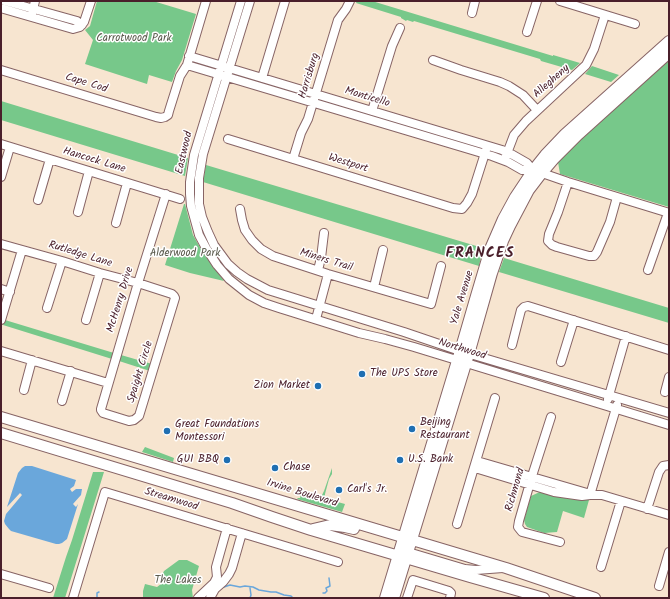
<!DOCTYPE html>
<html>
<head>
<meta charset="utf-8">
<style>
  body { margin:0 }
  #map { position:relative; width:670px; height:599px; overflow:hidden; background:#f7e5d0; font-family:Kalam,sans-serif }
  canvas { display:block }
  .frame { position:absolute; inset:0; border:2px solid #4a1f2b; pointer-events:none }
</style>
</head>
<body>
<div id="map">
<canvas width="670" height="599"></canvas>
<div class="frame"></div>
</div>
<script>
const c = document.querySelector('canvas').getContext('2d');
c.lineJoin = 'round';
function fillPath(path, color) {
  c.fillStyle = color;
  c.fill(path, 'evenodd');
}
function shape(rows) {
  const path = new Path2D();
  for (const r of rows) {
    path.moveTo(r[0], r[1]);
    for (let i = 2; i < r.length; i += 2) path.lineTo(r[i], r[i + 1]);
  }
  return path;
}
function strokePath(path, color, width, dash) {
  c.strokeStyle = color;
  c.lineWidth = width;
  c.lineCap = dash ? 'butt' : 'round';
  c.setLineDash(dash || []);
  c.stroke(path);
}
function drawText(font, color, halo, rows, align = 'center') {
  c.font = font + ' Kalam,sans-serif';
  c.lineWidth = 3;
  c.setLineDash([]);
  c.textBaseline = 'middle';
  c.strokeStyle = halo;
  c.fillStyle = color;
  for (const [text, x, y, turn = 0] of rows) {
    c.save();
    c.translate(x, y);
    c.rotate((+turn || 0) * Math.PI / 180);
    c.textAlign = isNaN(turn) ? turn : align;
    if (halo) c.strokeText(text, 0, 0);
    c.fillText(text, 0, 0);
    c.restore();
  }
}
const green = shape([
  [97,1,153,1,196,14,182,60,176,71,172,82,149,75,147,84,85,64,93,40,85,30,90,26],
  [357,1,372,1,553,56,553,55,580,63,572,70,541,61,540,59,414,21,413,22,407,20,406,21,401,18,401,17,356,3],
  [669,59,669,207,560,174,558,162,589,130],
  [592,66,619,75,611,82,585,74],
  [1,101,188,158,185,176,1,120],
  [206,165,483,248,479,266,203,182],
  [184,204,185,204,193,235,201,249,224,281,190,273,165,265],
  [504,258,669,308,669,323,499,272],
  [5,320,114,353,112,359,3,325],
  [121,355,152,364,150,371,119,361],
  [145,447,174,458,173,462,142,452],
  [332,468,332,474,329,479,325,494,325,497,330,501,334,501,345,504,342,512,297,499,298,498,300,498,301,494,316,498,321,497,324,491],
  [93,472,104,472,65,598,53,598,66,557,72,540],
  [542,491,569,499,589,500,584,518,563,511,557,532,544,533,527,527,525,524,524,520,531,496],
  [179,560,187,560,199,566,192,590,193,598,143,598,143,591,145,584,157,587,161,584,161,580,162,575,164,571]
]);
const water = shape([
  [25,466,32,466,76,480,74,486,70,489,72,492,76,489,82,489,81,495,73,504,76,507,78,504,67,539,62,543,59,544,56,544,11,531,9,529,5,524,4,521,6,514,22,495,20,493,7,507,18,473,22,468]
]);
const stream = shape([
  [224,587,230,585,240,587,245,586,253,587,259,590,271,592,276,592,284,595,291,596,293,598],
  [250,588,251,595,250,598],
  [323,593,325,593,327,591,326,588,330,586,329,578],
  [97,598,97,593,99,592]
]);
const minor = shape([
  [5,1,77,21,82,25],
  [241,1,194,155,190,182,190,194,191,206,199,235,206,248,217,265,229,279,249,295,264,303,279,308,359,333,385,339,414,347,669,425],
  [250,1,203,154,199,178,199,204,202,217,208,232,214,245,228,264,237,272,247,279,268,290,404,332,460,351,669,413],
  [560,1,635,24],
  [1,8,73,29,80,27,84,22,91,1],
  [472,13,475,1],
  [32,14,35,1],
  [527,32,537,1],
  [189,56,502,150,513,155,527,163,533,170],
  [433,60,461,70,500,82,509,86,523,95,537,110],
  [187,65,492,156,508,162,522,170,533,170,542,173,568,182,669,213],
  [1,70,156,117,161,118,165,117,168,115,169,111,180,76,187,65,206,1],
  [262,78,285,1],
  [372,111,392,46,400,28],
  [228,139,453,208,462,209,467,203,472,194,486,150],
  [1,144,180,199],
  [506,156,514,135,526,121,586,65,594,49,605,15],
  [293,159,301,133,308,119,338,20,346,9,350,1],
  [1,177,10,147],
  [568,182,558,212,549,234,548,241,552,245,557,247,589,256,594,256,597,252,610,222,617,197],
  [38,200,50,159],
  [240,209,242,220,245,230,252,240,261,249,273,256,328,274,431,304,441,266],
  [78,212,89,171],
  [116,223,127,183],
  [1,244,62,261,100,273,138,283,172,294,174,296,175,298,139,416,134,420,129,421,103,413,101,410,101,409,138,283,166,194],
  [318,270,321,258,324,233],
  [648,270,668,213],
  [374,287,383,250],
  [1,289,10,292],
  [47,308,62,261],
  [316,319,328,274],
  [1,320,22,250],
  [86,320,100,273],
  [512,345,521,310,524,307,528,306,669,350],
  [1,351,108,383],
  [561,362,574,320],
  [24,390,32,360],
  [665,392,669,377],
  [608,399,626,336],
  [62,401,71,371],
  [551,417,532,476,519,521,518,527,522,532,560,542],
  [477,461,587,493],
  [475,468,554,492,582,496,590,495,602,495,669,515],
  [590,495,617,405],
  [647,509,659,472,663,466,669,465],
  [457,524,495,398],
  [403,554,408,552,465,569,476,570,503,568],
  [601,567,621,501],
  [1,574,49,588],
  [659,586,669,552],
  [73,598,105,492,338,562],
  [198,598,214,583,217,577,216,567,227,528],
  [210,598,215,589,223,582,229,574,232,568,242,533],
  [407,598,413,580,449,591,451,593,450,598]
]);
const major = shape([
  [1,417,506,568,595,598],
  [1,433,232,503,272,517,311,530,470,577,544,598],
  [313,529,330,525,345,527,354,529],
  [385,598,460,351,476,296,490,249,503,219,515,197,533,170,545,155,565,134,669,41],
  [394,598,469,354,492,273,503,241,510,226,529,190,542,173,554,159,578,135,669,53]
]);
const markers = [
  [362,374,4,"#1f6fb2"],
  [318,386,4,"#1f6fb2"],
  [412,429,4,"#1f6fb2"],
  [167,431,4,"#1f6fb2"],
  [227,460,4,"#1f6fb2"],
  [400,460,4,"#1f6fb2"],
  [275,468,4,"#1f6fb2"],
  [339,490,4,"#1f6fb2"]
];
const parkNames = [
  ["Carrotwood Park",134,39],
  ["Alderwood Park",185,254],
  ["The Lakes",178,581]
];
const streetNames = [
  ["Harrisburg",310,76,-73],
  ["Allegheny",552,82,-42],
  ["Cape Cod",86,84,17],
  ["Monticello",367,98,17],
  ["Eastwood",185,153,-77],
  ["Hancock Lane",94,161,17],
  ["Westport",348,164,17],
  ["Rutledge Lane",80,255,17],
  ["Miners Trail",326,261,17],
  ["Yale Avenue",463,298,-73],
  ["McHenry Drive",121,300,-73],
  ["Northwood",462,350,17],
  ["Spaight Circle",141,372,-73],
  ["Richmond",516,490,-74],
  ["Irvine Boulevard",302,494,17],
  ["Streamwood",171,500,17]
];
const poiNames = [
  ["The UPS Store",370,374],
  ["Zion Market",310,386,"right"],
  ["Beijing",420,423],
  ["Restaurant",420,436],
  ["Great Foundations",175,425],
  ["Montessori",175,438],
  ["GUI BBQ",219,460,"right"],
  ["U.S. Bank",408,460],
  ["Chase",283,468],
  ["Carl's Jr.",347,490]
];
const districtNames = [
  ["FRANCES",480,254]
];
fillPath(green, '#77c88a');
fillPath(water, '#6aa7db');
strokePath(stream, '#6aa7db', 1.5);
strokePath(minor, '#876465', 10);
strokePath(major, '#876465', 12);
strokePath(minor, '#fff', 8);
strokePath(major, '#fff', 10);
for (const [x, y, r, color] of markers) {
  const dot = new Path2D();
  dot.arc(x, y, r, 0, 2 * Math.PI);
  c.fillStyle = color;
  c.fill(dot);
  strokePath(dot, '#fff', 1.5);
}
drawText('11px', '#5a5a4c', '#fff', parkNames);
drawText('11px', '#4a1f2b', '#fff', streetNames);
drawText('11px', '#4a1f2b', '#fff', poiNames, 'left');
c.letterSpacing = '1px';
drawText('bold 15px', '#4a1f2b', '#fff', districtNames);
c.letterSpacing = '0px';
</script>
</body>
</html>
